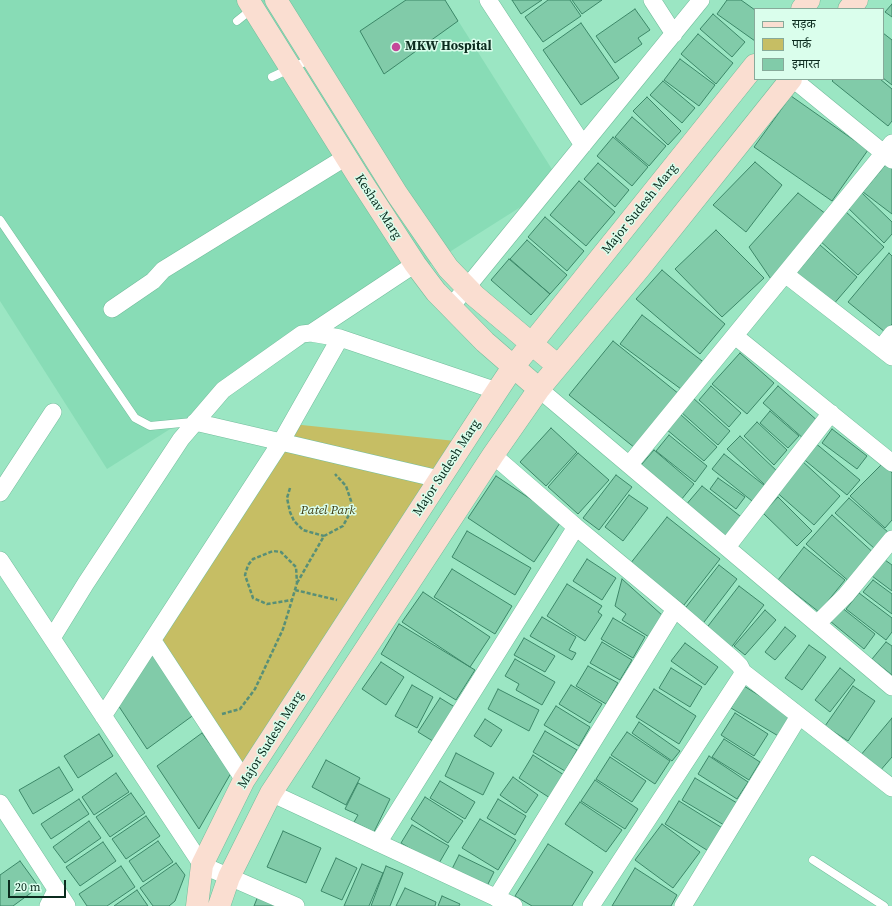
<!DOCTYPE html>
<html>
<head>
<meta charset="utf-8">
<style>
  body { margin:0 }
  #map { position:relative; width:892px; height:906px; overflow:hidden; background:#9be6c3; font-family:"Source Serif 4","Noto Sans Devanagari",serif }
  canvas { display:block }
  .legend { position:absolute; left:754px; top:8px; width:130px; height:72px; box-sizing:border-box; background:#dafeec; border:1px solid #87aa9a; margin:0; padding:5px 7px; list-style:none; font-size:12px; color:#0b2b1e }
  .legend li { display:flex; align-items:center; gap:8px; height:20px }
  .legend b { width:20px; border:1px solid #87aa9a }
  .scale { position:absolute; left:8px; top:880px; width:58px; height:18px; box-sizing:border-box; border:2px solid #0b2b1e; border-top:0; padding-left:5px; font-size:12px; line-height:14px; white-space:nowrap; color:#0b2b1e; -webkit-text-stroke:3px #dafeec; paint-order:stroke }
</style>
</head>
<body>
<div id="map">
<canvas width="892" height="906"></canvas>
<ul class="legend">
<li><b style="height:5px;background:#faded1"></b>सड़क</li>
<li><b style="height:11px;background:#c6be64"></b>पार्क</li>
<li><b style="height:11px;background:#81cba9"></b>इमारत</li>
</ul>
<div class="scale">20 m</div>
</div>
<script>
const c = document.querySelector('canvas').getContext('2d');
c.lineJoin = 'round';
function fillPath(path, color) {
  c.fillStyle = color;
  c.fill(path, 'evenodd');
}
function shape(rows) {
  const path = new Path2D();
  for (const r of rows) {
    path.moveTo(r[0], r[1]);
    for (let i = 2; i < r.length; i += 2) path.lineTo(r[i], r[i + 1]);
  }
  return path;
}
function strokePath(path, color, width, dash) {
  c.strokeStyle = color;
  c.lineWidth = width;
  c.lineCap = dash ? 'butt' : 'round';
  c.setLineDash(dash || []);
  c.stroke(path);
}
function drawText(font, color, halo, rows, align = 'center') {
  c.font = font + ' "Source Serif 4",serif';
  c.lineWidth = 3;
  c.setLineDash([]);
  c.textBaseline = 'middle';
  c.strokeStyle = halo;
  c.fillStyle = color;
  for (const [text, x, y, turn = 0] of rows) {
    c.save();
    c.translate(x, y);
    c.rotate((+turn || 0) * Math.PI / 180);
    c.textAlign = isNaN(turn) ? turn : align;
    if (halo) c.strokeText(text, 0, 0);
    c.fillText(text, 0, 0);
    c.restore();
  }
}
const built = shape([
  [0,0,445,0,560,182,107,469,0,301]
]);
const green = shape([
  [292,424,465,442,244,780,153,641]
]);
const building = shape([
  [406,0,445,0,458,21,384,74,360,31,406,0],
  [512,0,542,0,521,14,512,0],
  [548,0,570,0,581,16,543,42,525,17,548,0],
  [572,0,602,0,582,14,572,0],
  [727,0,741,0,755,10,755,41,717,14,727,0],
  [892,4,892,17,885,12,892,4],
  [635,9,650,30,638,38,642,44,615,63,596,36,635,9],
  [713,14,745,42,732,57,700,29,713,14],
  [581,23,619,78,581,105,543,50,581,23],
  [883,33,892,40,892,85,883,78,883,33],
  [698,34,733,63,716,84,681,54,698,34],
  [680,59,715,85,699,106,664,80,680,59],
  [834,79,880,79,892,89,892,121,888,126,832,81,834,79],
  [663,81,695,108,682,123,650,95,663,81],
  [791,96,868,150,832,201,754,147,791,96],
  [647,97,681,131,668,145,633,111,647,97],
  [632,117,666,146,649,166,615,137,632,117],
  [613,137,648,167,632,186,597,156,613,137],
  [755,162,782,185,746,232,713,205,755,162],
  [598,163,629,190,615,207,584,179,598,163],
  [887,163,892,167,892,214,863,192,887,163],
  [579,181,615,212,586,246,550,215,579,181],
  [859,190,892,222,892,234,884,243,845,205,859,190],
  [798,193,830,217,775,285,749,247,798,193],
  [845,211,884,247,858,275,819,240,845,211],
  [545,217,584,251,567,271,528,237,545,217],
  [716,230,764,278,722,317,675,269,716,230],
  [527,240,567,275,550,294,510,259,527,240],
  [820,245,857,277,832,306,793,277,820,245],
  [889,253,892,256,892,324,885,332,848,302,889,253],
  [509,259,550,294,531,315,491,280,509,259],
  [662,270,725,324,700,354,636,299,662,270],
  [642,315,706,364,685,392,620,344,642,315],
  [613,341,679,394,635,448,569,395,613,341],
  [740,353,774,383,747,414,712,384,740,353],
  [711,386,741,413,729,427,699,400,711,386],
  [778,386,819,422,804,439,763,403,778,386],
  [693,398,730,431,718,445,681,412,693,398],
  [770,411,799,436,788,448,760,423,770,411],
  [680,414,717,447,704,461,666,429,680,414],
  [757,422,787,450,774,465,744,436,757,422],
  [551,428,577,452,546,486,520,462,551,428],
  [832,429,867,456,857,469,822,443,832,429],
  [669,435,707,466,695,482,656,451,669,435],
  [740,436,779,473,766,486,727,449,740,436],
  [814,442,860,480,847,495,801,457,814,442],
  [654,450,694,484,681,500,641,465,654,450],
  [578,453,609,480,578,514,548,487,578,453],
  [724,454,769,489,757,505,712,469,724,454],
  [801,460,840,496,814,525,774,490,801,460],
  [883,463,892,473,892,520,885,528,850,496,883,463],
  [616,475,632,487,599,530,583,518,616,475],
  [496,476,562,520,534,562,468,518,496,476],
  [718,478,745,497,736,509,710,489,718,478],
  [702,486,745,520,728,541,685,506,702,486],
  [629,495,648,508,623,541,605,527,629,495],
  [778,497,812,531,797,546,763,513,778,497],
  [849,498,889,533,875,549,835,513,849,498],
  [832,515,877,556,852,584,806,544,832,515],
  [667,517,720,559,684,605,630,564,667,517],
  [467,531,531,568,515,595,452,557,467,531],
  [804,547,845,580,819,612,778,580,804,547],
  [587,559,616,578,602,600,573,581,587,559],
  [885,560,892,565,892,591,872,576,885,560],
  [719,565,737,579,701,626,683,611,719,565],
  [452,569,512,606,495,634,434,597,452,569],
  [622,579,663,616,649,637,622,620,626,614,615,606,622,579],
  [873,580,892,594,892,614,863,592,873,580],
  [567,584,602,606,598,612,602,615,585,641,547,616,567,584],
  [739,586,764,605,730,649,705,630,739,586],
  [423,592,490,637,470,667,402,622,423,592],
  [859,593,892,618,892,632,886,640,846,609,859,593],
  [841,607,875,634,864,649,830,621,841,607],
  [765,610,776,620,745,655,734,646,765,610],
  [542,617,576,637,569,650,576,653,572,660,530,636,542,617],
  [613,618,645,637,633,658,601,639,613,618],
  [399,624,475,670,456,700,381,654,399,624],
  [785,627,796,636,775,660,765,652,785,627],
  [524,638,555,656,545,672,514,655,524,638],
  [602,642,632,660,620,680,590,663,602,642],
  [886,642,892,646,892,675,872,659,886,642],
  [685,643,718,667,705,685,671,661,685,643],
  [809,645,826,657,802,690,785,678,809,645],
  [152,654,195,714,147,749,118,705,152,654],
  [515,659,555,682,542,705,516,690,519,684,505,676,515,659],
  [381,662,404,677,386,705,362,689,381,662],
  [588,666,618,683,606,704,576,686,588,666],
  [671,668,702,687,690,707,659,688,671,668],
  [840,668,855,680,830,712,815,700,840,668],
  [412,685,433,697,417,728,395,716,412,685],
  [571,685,602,704,590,723,559,704,571,685],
  [744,686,792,716,780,737,731,708,744,686],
  [853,686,875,701,848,741,825,726,853,686],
  [498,689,539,710,529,731,488,709,498,689],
  [654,689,696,716,679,744,636,717,654,689],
  [440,698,458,709,436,743,418,732,440,698],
  [556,706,590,727,579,746,544,725,556,706],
  [735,713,768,734,754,756,721,735,735,713],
  [892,718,892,757,879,772,860,756,892,718],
  [485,719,502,730,491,747,474,736,485,719],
  [639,722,680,751,672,761,632,733,639,722],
  [545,731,577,750,565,771,533,752,545,731],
  [627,732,670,761,655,784,611,755,627,732],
  [202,733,231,773,199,829,157,766,202,733],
  [99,734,113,756,78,778,64,756,99,734],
  [724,739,760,762,749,780,712,757,724,739],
  [456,753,494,773,483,795,445,776,456,753],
  [533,755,564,775,550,798,519,778,533,755],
  [709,756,748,782,737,799,698,774,709,756],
  [610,757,646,781,632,802,596,779,610,757],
  [326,760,360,778,346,805,312,787,326,760],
  [59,767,73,790,33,814,19,790,59,767],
  [116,773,129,792,94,815,82,797,116,773],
  [513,777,538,795,526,813,500,795,513,777],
  [695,778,737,803,724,825,682,800,695,778],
  [595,780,638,809,625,829,581,801,595,780],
  [440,781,475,802,465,819,430,798,440,781],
  [358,783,390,799,374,832,354,822,358,815,345,809,358,783],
  [131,793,145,813,110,837,96,817,131,793],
  [425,797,463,821,448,843,411,819,425,797],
  [79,799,89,814,51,839,41,824,79,799],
  [498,799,526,816,515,835,487,818,498,799],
  [679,801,724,829,710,852,665,824,679,801],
  [580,802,622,830,606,852,565,824,580,802],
  [146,816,160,836,126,859,112,839,146,816],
  [480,819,516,840,498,870,462,848,480,819],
  [89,821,101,838,65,863,53,847,89,821],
  [662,824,700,852,673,888,635,860,662,824],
  [412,825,449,846,438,865,401,843,412,825],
  [283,831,321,848,306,883,267,867,283,831],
  [158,841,173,862,143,882,129,861,158,841],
  [103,842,116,861,80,886,66,867,103,842],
  [548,844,593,872,572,906,532,906,515,896,548,844],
  [459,855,494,872,486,888,451,871,459,855],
  [336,858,357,868,342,900,321,891,336,858],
  [20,861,39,887,13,906,0,906,0,875,20,861],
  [176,863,185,875,175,901,169,906,153,906,140,888,176,863],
  [362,864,383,873,369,906,344,906,362,864],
  [121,866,135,887,107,906,87,906,79,894,121,866],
  [386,866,403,873,390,906,371,906,386,866],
  [635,868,677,895,671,906,612,906,635,868],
  [405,888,436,902,435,906,396,906,405,888],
  [137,890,148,906,114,906,137,890],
  [258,896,279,906,254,906,258,896],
  [442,896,460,904,459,906,438,906,442,896]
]);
const path = shape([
  [290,488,287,498,290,512,294,521,303,530,324,536],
  [297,583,324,536,343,526,351,511,351,501,346,486,335,474],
  [295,590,337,600],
  [222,714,240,709,255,689,283,629,292,600,267,604,253,598,245,575,248,565,253,559,273,551,281,552,296,567,297,583,292,600]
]);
const lane = shape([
  [237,21,252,9],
  [272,77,311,59],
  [0,220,135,418,150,426,192,422],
  [813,860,884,906]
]);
const street = shape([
  [488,0,583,145],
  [652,0,674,34],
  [793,79,892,160],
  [785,274,892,357],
  [450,308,701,0],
  [112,309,153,281,163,270,346,157],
  [311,333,415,264],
  [735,336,892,463],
  [881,348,892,334],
  [539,389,892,687],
  [195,422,281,442,340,338],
  [493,455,576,527,675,609,734,660,740,666,743,672,741,677,591,906],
  [629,465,892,143],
  [0,493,53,412],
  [727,547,831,413],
  [0,560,202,865,296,906],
  [817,624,846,595,892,539],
  [52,638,86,583,181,439,223,390,302,334,311,333,340,338,497,391],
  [153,641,244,780],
  [743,672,892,788],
  [103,716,281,442,439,479],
  [271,793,514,906],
  [0,803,67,906],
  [378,843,576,527],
  [496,898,675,609],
  [48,906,56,890],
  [683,906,799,716]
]);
const secondary = shape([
  [248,0,358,176,415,264,436,292,485,342,539,389],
  [276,0,397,194,448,268,475,296,558,366],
  [802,9,809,0],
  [849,9,857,0],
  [197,906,202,865,244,780,497,391,513,367,755,65],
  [219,906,229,877,271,793,493,455,539,389,639,269,791,79]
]);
const markers = [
  [396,47,5,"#c44899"]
];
const poiNames = [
  ["MKW Hospital",405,47]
];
const streetNames = [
  ["Keshav Marg",378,207,57],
  ["Major Sudesh Marg",640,209,-51],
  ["Major Sudesh Marg",447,468,-57],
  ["Major Sudesh Marg",271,740,-58]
];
const parkNames = [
  ["Patel Park",328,511]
];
fillPath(built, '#88dcb6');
fillPath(green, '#c6be64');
fillPath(building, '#81cba9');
strokePath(building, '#3c8768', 1);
strokePath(lane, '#73bd9c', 9);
strokePath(street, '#73bd9c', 18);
strokePath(secondary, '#73bd9c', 23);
strokePath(path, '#588f77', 2.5, [4, 2]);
strokePath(lane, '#fff', 8);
strokePath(street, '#fff', 17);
strokePath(secondary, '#faded1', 22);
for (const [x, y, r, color] of markers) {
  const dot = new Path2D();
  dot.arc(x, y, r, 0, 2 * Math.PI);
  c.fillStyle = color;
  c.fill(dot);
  strokePath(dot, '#dafeec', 1.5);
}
drawText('bold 13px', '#0b2b1e', '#dafeec', poiNames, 'left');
drawText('13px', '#0b2b1e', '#dafeec', streetNames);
drawText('italic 13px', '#433f12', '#dafeec', parkNames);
</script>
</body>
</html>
